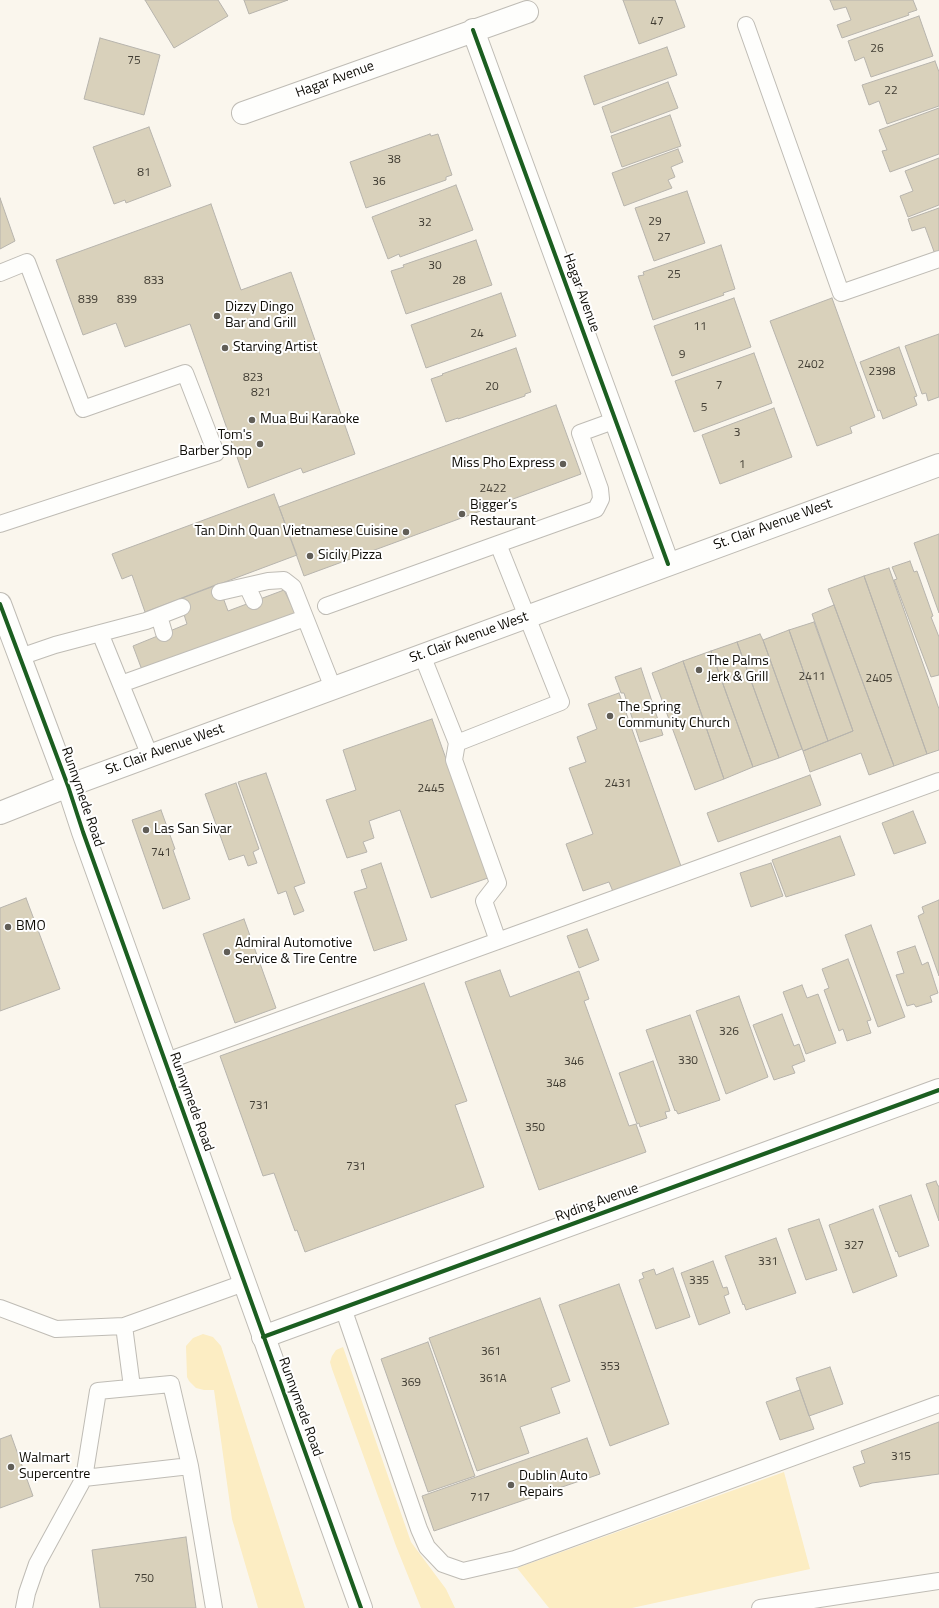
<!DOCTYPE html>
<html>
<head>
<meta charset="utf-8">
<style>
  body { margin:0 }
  canvas { display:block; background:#faf6ed }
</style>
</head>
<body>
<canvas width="939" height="1608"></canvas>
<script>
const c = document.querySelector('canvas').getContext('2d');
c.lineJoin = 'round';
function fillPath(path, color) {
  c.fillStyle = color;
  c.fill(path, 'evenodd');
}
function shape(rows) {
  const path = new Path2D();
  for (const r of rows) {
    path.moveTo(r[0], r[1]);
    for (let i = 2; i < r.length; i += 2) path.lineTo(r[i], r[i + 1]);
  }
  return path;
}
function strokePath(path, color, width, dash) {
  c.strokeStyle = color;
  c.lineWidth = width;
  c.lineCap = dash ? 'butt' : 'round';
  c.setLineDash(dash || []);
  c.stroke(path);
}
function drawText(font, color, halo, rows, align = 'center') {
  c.font = font + ' "Titillium Web",sans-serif';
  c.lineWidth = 4;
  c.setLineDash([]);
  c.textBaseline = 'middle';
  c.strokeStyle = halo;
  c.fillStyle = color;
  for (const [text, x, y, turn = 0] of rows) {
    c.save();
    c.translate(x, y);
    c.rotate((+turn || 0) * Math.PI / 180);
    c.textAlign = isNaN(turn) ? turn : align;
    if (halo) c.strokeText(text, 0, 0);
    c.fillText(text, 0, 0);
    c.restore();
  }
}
const green = shape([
  [203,1334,213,1337,221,1346,305,1608,258,1608,232,1519,214,1390,204,1390,196,1388,189,1381,187,1377,186,1346,193,1338],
  [343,1347,411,1542,446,1589,455,1608,421,1608,396,1546,332,1369,330,1362,332,1356,336,1350],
  [784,1472,810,1569,632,1608,549,1608,517,1568]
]);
const building = shape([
  [145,0,218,0,228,16,174,48,145,0],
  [244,0,288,0,249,14,244,0],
  [623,0,675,0,685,27,639,44,623,0],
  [830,0,913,0,917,10,908,13,909,15,842,38,837,25,851,20,846,7,834,10,830,0],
  [919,16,933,56,871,77,864,57,855,61,848,41,919,16],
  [100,38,160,55,144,115,84,99,100,38],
  [667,47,677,75,594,105,584,76,667,47],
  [935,61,939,72,939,106,887,124,879,101,869,105,862,85,935,61],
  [668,82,678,108,611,133,602,107,668,82],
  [939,108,939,154,890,172,882,151,887,150,879,130,939,108],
  [670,115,681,146,622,167,611,136,670,115],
  [149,127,171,186,126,203,125,200,114,204,93,147,149,127],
  [430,134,431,136,438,134,452,175,446,177,446,180,366,208,350,162,430,134],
  [678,149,683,162,671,167,675,177,668,180,672,188,624,206,612,173,678,149],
  [939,158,939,205,908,217,900,196,913,191,905,171,939,158],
  [456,185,473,230,400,257,399,254,388,259,372,217,456,185],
  [687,191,705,243,654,261,635,208,687,191],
  [0,198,15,241,0,249,0,198],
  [211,204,241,290,291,272,355,454,303,473,301,468,248,488,190,324,125,347,116,323,83,335,56,260,211,204],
  [939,208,939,256,936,257,925,227,912,231,908,219,939,208],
  [476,240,492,285,406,314,391,271,404,267,403,265,476,240],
  [721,245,735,289,723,293,724,295,653,320,638,276,644,275,643,272,721,245],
  [501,293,516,336,426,368,411,325,501,293],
  [734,298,751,347,672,376,654,326,734,298],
  [832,298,875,417,850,427,852,433,817,446,770,321,832,298],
  [939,334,939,397,928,401,926,393,922,394,905,346,939,334],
  [899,347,917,396,914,397,917,405,883,419,880,410,878,411,860,362,899,347],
  [516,348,531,392,525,394,525,396,458,419,458,418,446,422,431,379,443,375,442,374,516,348],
  [754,353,772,403,694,432,675,381,754,353],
  [556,405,581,474,304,576,279,507,556,405],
  [774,408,792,457,720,484,702,435,774,408],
  [274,494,297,555,145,612,132,575,122,579,112,554,274,494],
  [939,534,939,613,914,543,939,534],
  [910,561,914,572,917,571,933,616,931,617,939,637,939,675,931,677,894,580,897,579,892,567,910,561],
  [889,568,939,709,939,750,927,754,864,576,889,568],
  [864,576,927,754,894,766,828,589,864,576],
  [218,584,228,611,284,590,297,616,142,670,133,646,187,624,179,599,218,584],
  [834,605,894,766,869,775,861,753,810,772,803,751,853,731,812,614,834,605],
  [814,622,853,731,828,741,789,630,814,622],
  [789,630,828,741,803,751,763,640,789,630],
  [760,634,763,640,802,749,779,758,737,642,760,634],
  [737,642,779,758,753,767,711,651,737,642],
  [711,651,753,767,724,779,683,661,711,651],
  [683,661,724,779,695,790,652,673,683,661],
  [641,668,663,735,640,742,624,693,621,693,615,677,641,668],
  [619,693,682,869,614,894,609,882,583,891,566,844,593,834,569,768,586,762,577,737,597,729,588,704,619,693],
  [432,719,488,878,431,898,400,810,369,821,374,838,363,842,367,852,347,858,326,800,356,790,343,750,432,719],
  [266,773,305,883,294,887,304,911,294,915,286,891,278,894,238,782,266,773],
  [810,775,821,805,718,842,707,813,810,775],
  [236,783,259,849,253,852,257,863,248,866,244,855,229,860,205,794,236,783],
  [161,810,175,849,173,850,190,899,163,909,132,820,161,810],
  [913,811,926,843,894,854,882,823,913,811],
  [840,836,855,875,786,897,772,860,840,836],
  [381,863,407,940,374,951,354,892,367,888,361,870,381,863],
  [771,863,783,896,751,907,740,873,771,863],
  [26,898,60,989,0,1011,0,908,26,898],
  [939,900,939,976,918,916,924,913,922,907,939,900],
  [244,919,276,1008,235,1023,203,934,244,919],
  [871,925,905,1017,878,1027,845,935,871,925],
  [587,929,599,960,579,968,567,936,587,929],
  [915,946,922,965,928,962,938,993,930,996,932,1002,916,1007,914,1004,907,1006,896,975,904,973,897,952,915,946],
  [848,959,871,1020,867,1021,871,1033,847,1041,843,1029,839,1031,824,990,829,988,822,969,848,959],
  [500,970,510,997,579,971,589,999,584,1001,629,1126,636,1124,646,1152,539,1190,465,982,500,970],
  [424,983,467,1101,455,1105,484,1187,305,1252,297,1230,295,1231,274,1173,263,1176,220,1056,424,983],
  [802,985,807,998,818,994,836,1043,806,1054,783,992,802,985],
  [739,996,768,1077,726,1094,696,1011,739,996],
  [782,1014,794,1046,799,1044,805,1061,792,1066,795,1073,774,1080,753,1025,782,1014],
  [690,1015,720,1100,678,1114,676,1110,675,1111,646,1030,690,1015],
  [653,1061,670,1111,665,1112,667,1118,640,1127,639,1123,637,1124,619,1073,653,1061],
  [936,1181,938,1186,939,1186,939,1221,926,1184,936,1181],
  [911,1195,929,1246,899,1257,897,1251,896,1252,879,1206,911,1195],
  [873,1209,897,1276,853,1293,829,1225,873,1209],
  [819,1219,837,1270,806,1280,788,1229,819,1219],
  [776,1238,796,1293,746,1310,744,1304,743,1305,725,1256,776,1238],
  [713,1261,723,1288,727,1287,729,1294,724,1296,730,1313,699,1325,681,1273,713,1261],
  [673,1268,690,1317,656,1329,639,1280,644,1278,642,1273,654,1269,656,1275,673,1268],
  [619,1284,669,1424,610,1446,559,1305,619,1284],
  [540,1298,570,1381,551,1388,560,1413,520,1427,529,1453,477,1471,429,1338,540,1298],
  [428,1342,475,1476,428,1492,381,1359,428,1342],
  [830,1367,843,1404,809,1416,796,1378,830,1367],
  [800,1390,814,1429,780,1440,766,1402,800,1390],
  [939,1422,939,1474,872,1483,860,1487,853,1467,865,1463,861,1451,939,1422],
  [11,1435,33,1496,0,1508,0,1439,11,1435],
  [587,1438,600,1474,434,1531,422,1496,587,1438],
  [186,1537,196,1608,100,1608,92,1550,186,1537]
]);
const service = shape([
  [746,25,841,293,939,259],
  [0,273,27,262,83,409,185,373,216,453,0,524],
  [247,586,254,601],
  [220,592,268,581,284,580,293,587,333,688],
  [326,606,498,544],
  [159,616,164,633],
  [100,633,150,756],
  [422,655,457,743,561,702,498,544,596,509,601,499,600,489,580,433,616,420],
  [20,657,55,645,146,621,182,607],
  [121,684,305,618],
  [457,743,454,760,498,883,484,901,498,941],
  [164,1062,939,781],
  [0,1308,56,1329,124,1326,244,1283],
  [343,1308,419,1529,427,1547,443,1564,463,1571,515,1559,939,1404],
  [124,1326,132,1387],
  [84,1478,190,1466],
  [24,1608,27,1593,37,1564,84,1478,98,1391,171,1384,190,1466,214,1608],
  [760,1608,939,1581]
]);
const minor = shape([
  [473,30,668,564],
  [243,113,527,12],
  [0,604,68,786],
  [263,1337,939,1090]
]);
const tertiary = shape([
  [68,786,83,832,361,1608]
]);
const secondary = shape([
  [0,813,68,786,939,465]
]);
const cycleway = shape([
  [473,30,668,564],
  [0,604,68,786,83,832,361,1608],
  [263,1337,939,1090]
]);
const markers = [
  [217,316,4,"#615e57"],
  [225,348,4,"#615e57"],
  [252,420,4,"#615e57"],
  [260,444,4,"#615e57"],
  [563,464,4,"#615e57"],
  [462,514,4,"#615e57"],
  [406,532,4,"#615e57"],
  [310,556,4,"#615e57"],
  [699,670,4,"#615e57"],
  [610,716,4,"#615e57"],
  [146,830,4,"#615e57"],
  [8,927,4,"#615e57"],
  [227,952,4,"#615e57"],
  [11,1467,4,"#615e57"],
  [511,1485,4,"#615e57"]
];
const numberNames = [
  ["47",657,22],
  ["26",877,49],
  ["75",134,61],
  ["22",891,91],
  ["38",394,160],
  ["81",144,173],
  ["36",379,182],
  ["29",655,222],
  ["32",425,223],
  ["27",664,238],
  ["30",435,266],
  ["25",674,275],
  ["833",154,281],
  ["28",459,281],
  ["839",88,300],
  ["839",127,300],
  ["11",700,327],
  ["24",477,334],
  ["9",682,355],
  ["2402",811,365],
  ["2398",882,372],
  ["823",253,378],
  ["7",719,386],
  ["20",492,387],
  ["821",261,393],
  ["5",704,408],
  ["3",737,433],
  ["1",742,465],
  ["2422",493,489],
  ["2411",812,677],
  ["2405",879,679],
  ["2431",618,784],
  ["2445",431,789],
  ["741",161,853],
  ["326",729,1032],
  ["330",688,1061],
  ["346",574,1062],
  ["348",556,1084],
  ["731",259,1106],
  ["350",535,1128],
  ["731",356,1167],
  ["327",854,1246],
  ["331",768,1262],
  ["335",699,1281],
  ["361",491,1352],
  ["353",610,1367],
  ["361A",493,1379],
  ["369",411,1383],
  ["315",901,1457],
  ["717",480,1498],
  ["750",144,1579]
];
const streetNames = [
  ["Hagar Avenue",335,80,-20],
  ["Hagar Avenue",581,293,70],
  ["St. Clair Avenue West",773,525,-20],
  ["St. Clair Avenue West",469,638,-20],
  ["St. Clair Avenue West",165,750,-20],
  ["Runnymede Road",82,797,71],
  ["Runnymede Road",191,1102,70],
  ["Ryding Avenue",597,1203,-20],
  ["Runnymede Road",300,1407,70]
];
const poiNames = [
  ["Dizzy Dingo",225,308],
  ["Bar and Grill",225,324],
  ["Starving Artist",233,348],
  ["Mua Bui Karaoke",260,420],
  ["Tom's",252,436,"right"],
  ["Barber Shop",252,452,"right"],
  ["Miss Pho Express",555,464,"right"],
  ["Bigger’s",470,506],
  ["Restaurant",470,522],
  ["Tan Dinh Quan Vietnamese Cuisine",398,532,"right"],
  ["Sicily Pizza",318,556],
  ["The Palms",707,662],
  ["Jerk & Grill",707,678],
  ["The Spring",618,708],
  ["Community Church",618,724],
  ["Las San Sivar",154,830],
  ["BMO",16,927],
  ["Admiral Automotive",235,944],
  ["Service & Tire Centre",235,960],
  ["Walmart",19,1459],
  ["Supercentre",19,1475],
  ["Dublin Auto",519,1477],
  ["Repairs",519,1493]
];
fillPath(green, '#fcedc3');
fillPath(building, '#d9d1bb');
strokePath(building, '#b7b4ad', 1);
strokePath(service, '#bfbcb5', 18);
strokePath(minor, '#bfbcb5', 24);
strokePath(tertiary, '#bfbcb5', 24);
strokePath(secondary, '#bfbcb5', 24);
strokePath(service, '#fefefc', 16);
strokePath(minor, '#fefefc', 22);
strokePath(tertiary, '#fefefc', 22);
strokePath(secondary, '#fefefc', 22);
strokePath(cycleway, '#1b5e20', 4);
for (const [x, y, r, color] of markers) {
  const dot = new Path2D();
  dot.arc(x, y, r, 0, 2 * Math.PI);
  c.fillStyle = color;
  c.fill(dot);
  strokePath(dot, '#fff', 1.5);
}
drawText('12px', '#413d33', null, numberNames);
drawText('14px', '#0e0c06', '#fff', streetNames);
drawText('14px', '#0e0c06', '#fff', poiNames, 'left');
</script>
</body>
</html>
